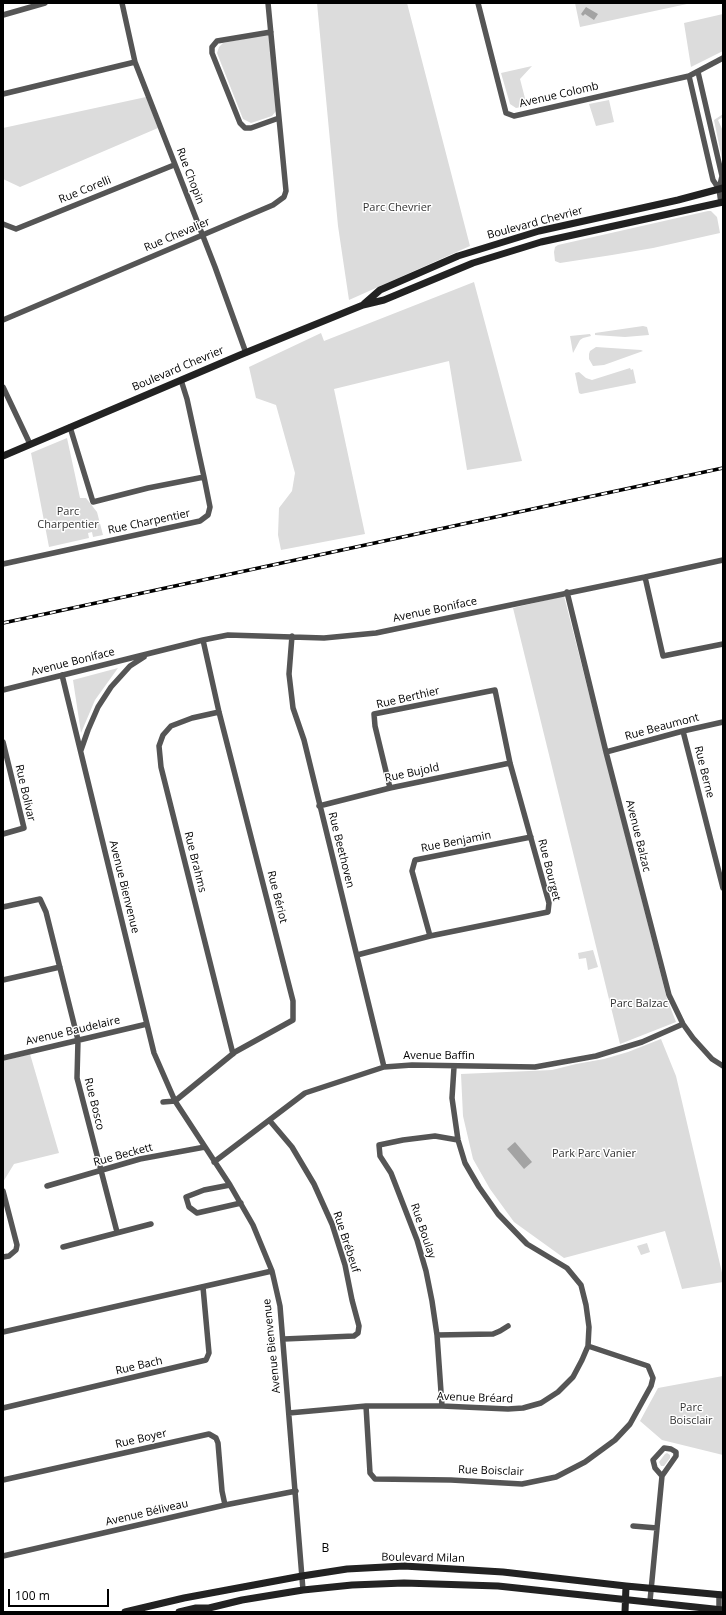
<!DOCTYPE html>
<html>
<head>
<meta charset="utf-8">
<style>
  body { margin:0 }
  #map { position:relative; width:726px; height:1615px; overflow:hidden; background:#fff; font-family:"Open Sans",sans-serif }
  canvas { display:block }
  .frame { position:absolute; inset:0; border:4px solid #000; pointer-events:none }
  .scale { position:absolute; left:8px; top:1589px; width:101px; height:18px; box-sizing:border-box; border:2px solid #000; border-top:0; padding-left:5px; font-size:12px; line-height:14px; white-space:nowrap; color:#000; -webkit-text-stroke:3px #fff; paint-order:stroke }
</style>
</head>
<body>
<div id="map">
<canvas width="726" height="1615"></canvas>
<div class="frame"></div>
<div class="scale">100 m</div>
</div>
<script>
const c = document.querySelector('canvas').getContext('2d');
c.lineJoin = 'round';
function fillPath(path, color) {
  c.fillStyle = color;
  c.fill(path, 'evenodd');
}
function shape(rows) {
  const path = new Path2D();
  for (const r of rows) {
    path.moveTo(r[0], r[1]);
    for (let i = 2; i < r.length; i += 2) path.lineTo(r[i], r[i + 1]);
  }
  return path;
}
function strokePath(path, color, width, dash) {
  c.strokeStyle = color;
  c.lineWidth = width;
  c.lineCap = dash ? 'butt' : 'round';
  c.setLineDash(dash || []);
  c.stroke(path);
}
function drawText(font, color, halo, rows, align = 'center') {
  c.font = font + ' "Open Sans",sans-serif';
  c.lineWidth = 3;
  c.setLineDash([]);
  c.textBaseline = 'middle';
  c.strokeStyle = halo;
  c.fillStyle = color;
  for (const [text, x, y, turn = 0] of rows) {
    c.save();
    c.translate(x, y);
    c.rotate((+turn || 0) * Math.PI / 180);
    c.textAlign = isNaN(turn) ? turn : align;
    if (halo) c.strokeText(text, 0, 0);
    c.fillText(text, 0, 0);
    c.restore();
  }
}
const green = shape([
  [317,3,407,3,470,246,349,300,338,226],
  [575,3,687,3,687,4,580,27],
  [723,14,723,51,691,67,684,23],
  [269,34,276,111,272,116,251,123,243,119,217,53,219,47,223,43],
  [532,66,520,79,527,106,516,108,510,104,501,73],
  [146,97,158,128,20,187,3,179,3,128],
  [609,100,614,122,596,126,589,104],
  [723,114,723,117,718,120,723,131,723,164,714,120],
  [708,211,711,211,717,217,720,233,653,248,612,255,560,263,555,261,554,252,555,247,558,245],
  [474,282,522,461,467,470,449,361,334,389,365,534,281,550,278,535,279,508,292,491,295,473,276,405,256,398,249,367,321,333,324,341],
  [643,326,647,327,649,335,625,337,595,335,595,333],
  [590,334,591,336,583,338,580,340,573,353,570,336],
  [596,347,641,350,643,351,604,365,593,366,589,359,589,354,590,351],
  [630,368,631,370,633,369,636,383,581,394,579,393,575,373,579,372,586,378,592,380],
  [67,438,80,498,86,498,97,512,103,535,93,537,92,532,88,533,89,538,49,547,31,453],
  [564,596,667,999,676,1022,620,1044,513,608],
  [118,668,95,700,81,733,73,680],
  [593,950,598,967,588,970,586,958,579,959,578,953],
  [661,1039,676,1076,723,1277,723,1282,682,1289,665,1231,564,1258,514,1222,490,1189,473,1159,463,1116,461,1074,552,1070,576,1064,604,1059,628,1052],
  [30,1054,59,1153,14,1164,3,1182,3,1061],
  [647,1243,650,1252,641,1255,637,1246],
  [723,1376,723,1455,662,1440,640,1421,658,1388],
  [667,1453,670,1455,670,1458,664,1466,661,1466,659,1462,665,1454]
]);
const water = shape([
  [586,7,598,14,594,20,585,14,583,16,581,14],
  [515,1142,532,1162,524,1169,507,1149]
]);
const street = shape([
  [122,3,135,62,215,267,246,353],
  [478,3,506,113,514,116,689,76,723,58],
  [3,15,45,3],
  [271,32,217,41,212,47,212,53,240,123,245,128,251,128,279,118],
  [698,72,722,176,719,189],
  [689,76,713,180,719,189,721,203],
  [3,94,135,62],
  [3,224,16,229,174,165],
  [3,320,273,205,284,197,286,191,268,3],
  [3,387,30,444],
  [70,427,93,502,148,488,204,477],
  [3,564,200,521,208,515,210,507,204,477,187,399,181,380],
  [645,577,663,656,723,644],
  [567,592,606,752,669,995,683,1024,693,1038,712,1059,723,1066],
  [292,636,289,674,293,708,304,740,384,1067],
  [62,675,154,1053,175,1101,230,1185,253,1225,272,1271,280,1306,303,1590],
  [3,690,203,640,228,635,324,638,376,633,645,577,723,560],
  [219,712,192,718,171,726,163,735,159,746,161,767,233,1054],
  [683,731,723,888],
  [3,742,24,828,3,834],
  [81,750,88,730,98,707,111,687,130,666,144,657],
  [606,752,683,731,723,722],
  [319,806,390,788,510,763],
  [3,907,40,899,46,912,78,1040,77,1078,117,1232],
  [430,936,412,871,415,860,531,837],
  [357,955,430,936,548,912,549,903,510,763,495,690,374,714,375,726,390,788],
  [3,980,60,967],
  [3,1058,147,1024],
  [163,1102,175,1101,235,1052,293,1020,293,1001,219,712,203,640],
  [270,1121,292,1147,314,1184,332,1224,345,1265,352,1300,359,1326,358,1333,354,1336,284,1339],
  [214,1162,305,1093,384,1067,412,1065,535,1067,596,1056,642,1042,683,1024],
  [230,1185,204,1190,186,1197,189,1207,197,1213,241,1203],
  [47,1186,140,1159,205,1147],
  [3,1191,17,1245,16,1250,9,1256,3,1257],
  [63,1247,151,1224],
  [3,1332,272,1271],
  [437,1335,493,1334,500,1331,508,1326],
  [366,1406,370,1473,375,1479,451,1480,522,1484,556,1477,585,1462,615,1440,630,1424,651,1386,653,1378,648,1366,588,1346],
  [442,1406,437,1335,432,1301,426,1271,417,1240,391,1173,380,1156,379,1145,403,1140,435,1136,458,1140],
  [3,1408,206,1360,209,1353,203,1287],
  [289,1413,366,1406,442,1406,508,1409,523,1408,541,1403,558,1392,573,1377,582,1360,588,1346,589,1327,586,1305,581,1285,567,1268,527,1244,498,1214,479,1187,465,1163,458,1140,452,1098,454,1067],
  [3,1480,209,1434,216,1438,218,1443,222,1491,225,1505],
  [633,1526,657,1528],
  [3,1556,225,1505,296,1491],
  [650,1601,662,1476,676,1456,676,1452,671,1449,664,1448,653,1460,655,1468,662,1476],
  [719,1612,719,1594]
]);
const secondary = shape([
  [364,304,380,290,458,256,539,231,678,200,723,188],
  [3,456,240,355,363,305,384,300,473,263,541,242,723,202],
  [125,1612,184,1598,302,1576,347,1569,404,1566,503,1572,626,1586,723,1595],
  [179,1612,196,1608,209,1608,242,1600,303,1590,352,1585,404,1583,498,1586,723,1610],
  [625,1612,626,1586]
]);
const rail = shape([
  [3,623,723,468]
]);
const streetNames = [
  ["Avenue Colomb",559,95,-13],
  ["Rue Chopin",190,176,69],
  ["Rue Corelli",85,190,-22],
  ["Boulevard Chevrier",535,223,-15],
  ["Rue Chevalier",177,235,-23],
  ["Boulevard Chevrier",178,369,-23],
  ["Rue Charpentier",149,522,-12],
  ["Avenue Boniface",435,610,-12],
  ["Avenue Boniface",73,662,-14],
  ["Rue Berthier",408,698,-13],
  ["Rue Beaumont",662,727,-15],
  ["Rue Berne",704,772,76],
  ["Rue Bujold",412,773,-12],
  ["Rue Bolivar",25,793,77],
  ["Avenue Balzac",638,836,76],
  ["Rue Benjamin",456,842,-11],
  ["Rue Beethoven",341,850,76],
  ["Rue Brahms",195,862,76],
  ["Rue Bourget",549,870,76],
  ["Avenue Bienvenue",124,887,76],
  ["Rue Bériot",277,897,76],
  ["Avenue Baudelaire",73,1031,-13],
  ["Avenue Baffin",439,1056],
  ["Rue Bosco",94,1104,76],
  ["Rue Beckett",123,1155,-15],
  ["Rue Boulay",423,1231,71],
  ["Rue Brébeuf",346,1242,72],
  ["Avenue Bienvenue",272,1346,-96],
  ["Rue Bach",139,1366,-13],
  ["Avenue Bréard",475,1398,2],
  ["Rue Boyer",141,1439,-13],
  ["Rue Boisclair",491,1471,2],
  ["Avenue Béliveau",147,1513,-13],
  ["Boulevard Milan",423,1558,1]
];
const parkNames = [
  ["Parc Chevrier",397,208],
  ["Parc",68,512],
  ["Charpentier",68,525],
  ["Parc Balzac",639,1004],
  ["Park Parc Vanier",594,1154],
  ["Parc",691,1408],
  ["Boisclair",691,1421]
];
const neighbourhoodNames = [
  ["B",326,1549]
];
fillPath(green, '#dcdcdc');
fillPath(water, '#a3a3a3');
strokePath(street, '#555', 5.5);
strokePath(secondary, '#222', 7);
strokePath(rail, '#000', 3.5);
strokePath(rail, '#fff', 2, [6]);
drawText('11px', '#000', '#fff', streetNames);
drawText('11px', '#333', '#fff', parkNames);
c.letterSpacing = '1px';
drawText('12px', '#000', '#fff', neighbourhoodNames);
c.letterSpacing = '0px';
</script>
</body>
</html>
